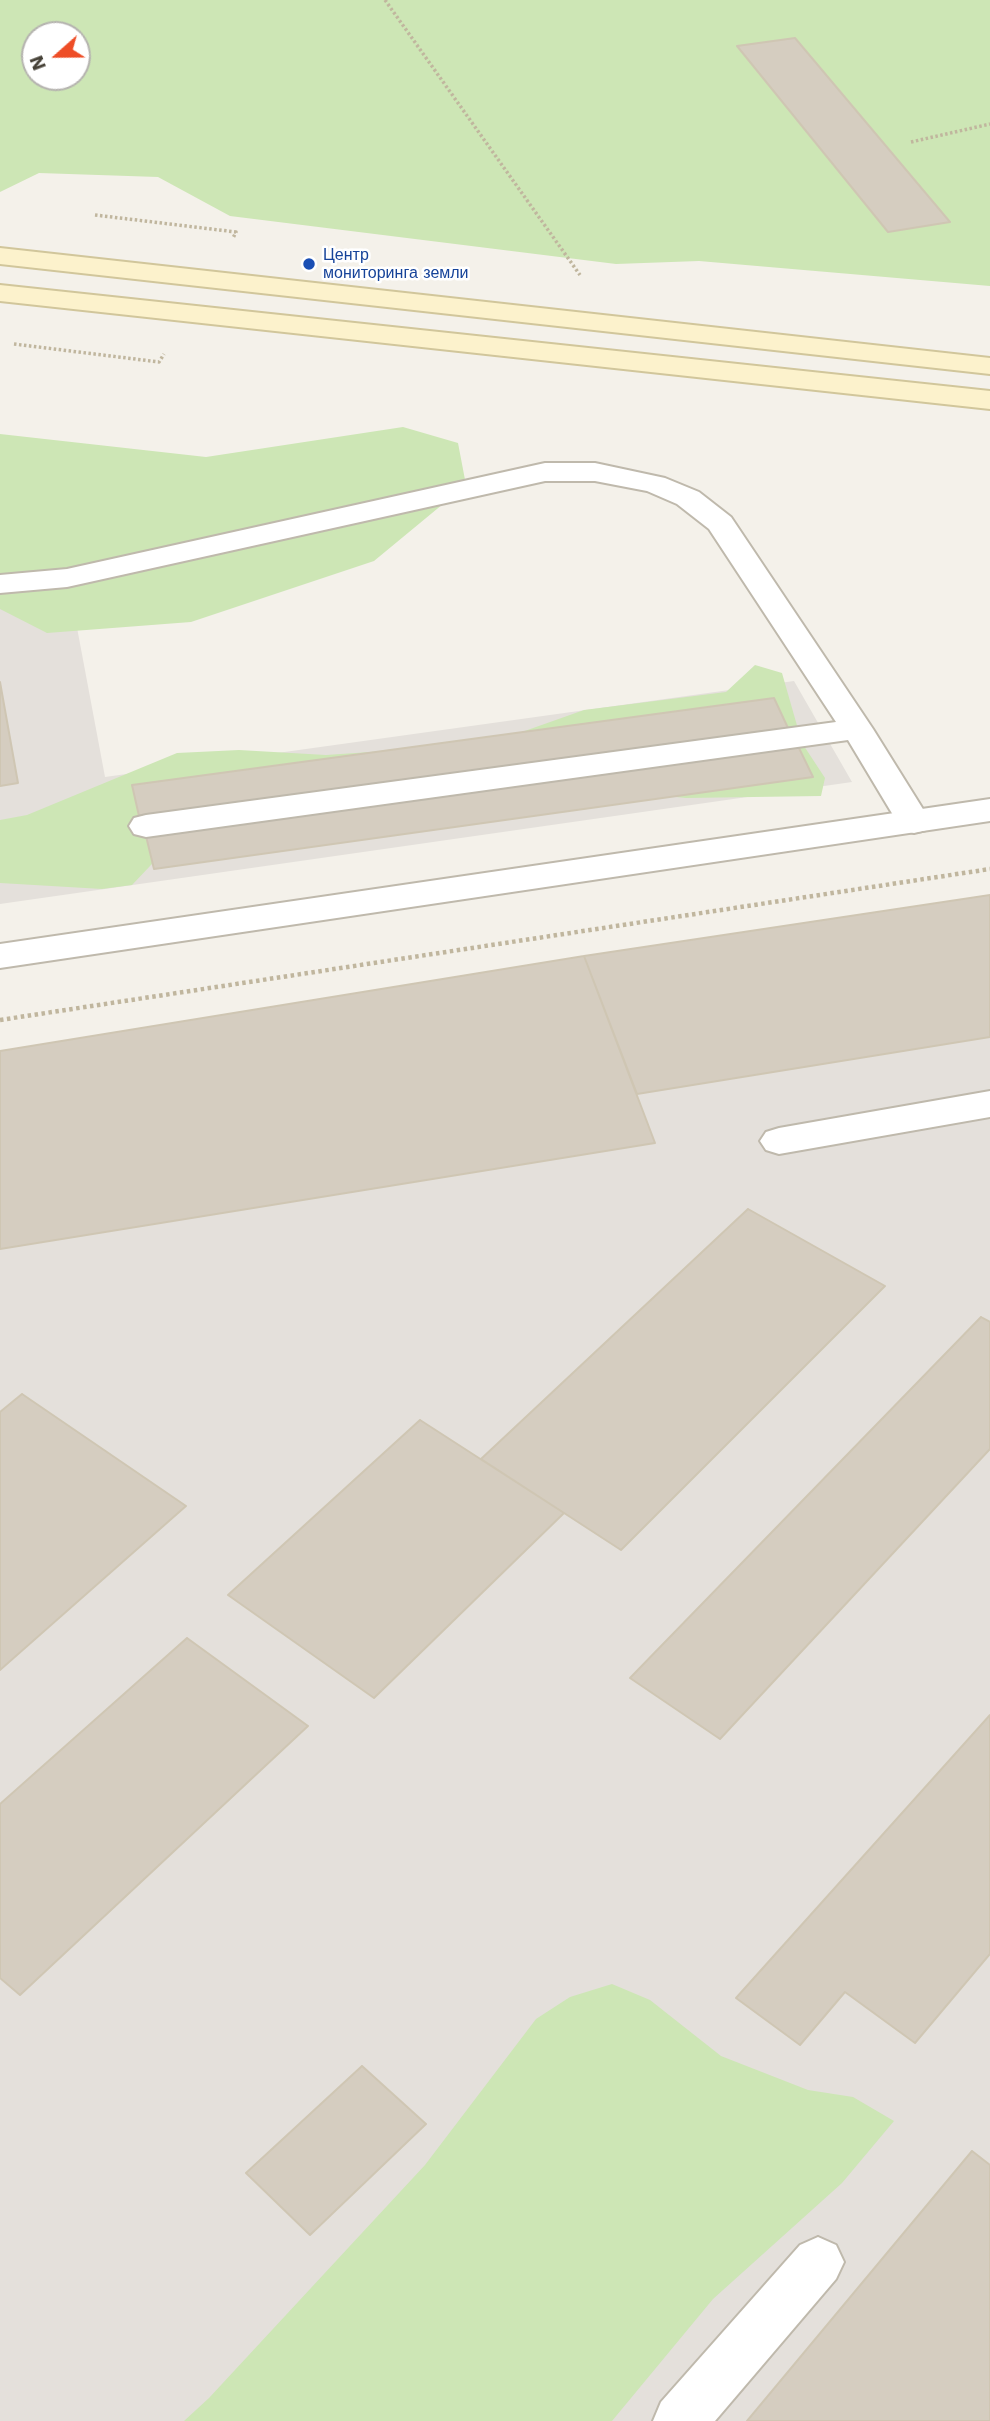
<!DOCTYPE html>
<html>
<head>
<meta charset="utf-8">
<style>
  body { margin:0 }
  #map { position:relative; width:990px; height:2421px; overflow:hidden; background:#f4f1ea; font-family:"Work Sans",sans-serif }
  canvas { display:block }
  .north { position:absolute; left:21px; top:21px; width:70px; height:70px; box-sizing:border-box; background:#fff; border:2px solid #b5b3af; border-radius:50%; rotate:249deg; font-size:19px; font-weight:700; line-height:28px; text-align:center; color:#474238 }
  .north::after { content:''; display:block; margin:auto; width:24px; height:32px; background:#ee4d26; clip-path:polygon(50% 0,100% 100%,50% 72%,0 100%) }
</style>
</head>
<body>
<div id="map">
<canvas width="990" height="2421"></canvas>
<div class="north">N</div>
</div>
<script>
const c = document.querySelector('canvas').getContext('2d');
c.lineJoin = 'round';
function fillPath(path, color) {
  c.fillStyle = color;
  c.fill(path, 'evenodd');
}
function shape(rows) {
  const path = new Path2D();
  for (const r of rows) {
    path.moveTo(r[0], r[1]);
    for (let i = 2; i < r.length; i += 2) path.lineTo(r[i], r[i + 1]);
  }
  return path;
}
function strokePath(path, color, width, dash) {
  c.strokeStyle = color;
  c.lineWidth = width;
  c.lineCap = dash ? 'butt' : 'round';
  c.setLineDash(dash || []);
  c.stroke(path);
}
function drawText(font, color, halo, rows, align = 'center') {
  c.font = font + ' "Work Sans",sans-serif';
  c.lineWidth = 5;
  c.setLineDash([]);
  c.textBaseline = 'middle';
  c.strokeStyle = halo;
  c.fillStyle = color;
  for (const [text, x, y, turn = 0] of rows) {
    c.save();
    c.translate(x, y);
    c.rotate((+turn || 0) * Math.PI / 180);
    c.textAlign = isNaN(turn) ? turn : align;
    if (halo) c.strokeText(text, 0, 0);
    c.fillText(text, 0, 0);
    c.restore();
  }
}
const industrial = shape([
  [0,567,72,601,105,777,794,681,852,782,0,904],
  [990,895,990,2421,0,2421,0,1051,584,956]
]);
const green = shape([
  [0,0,990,0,990,286,699,261,616,264,230,216,158,177,39,173,0,192],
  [35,35,77,35,77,77,35,77],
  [403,427,458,443,466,485,374,561,191,622,47,633,0,609,0,434,206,457],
  [755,665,782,673,802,743,825,778,821,796,686,798,583,788,168,847,132,885,102,889,0,883,0,820,27,815,177,753,239,750,326,755,488,744,584,710,726,692],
  [612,1984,650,2000,721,2056,808,2090,853,2097,894,2121,842,2183,713,2299,612,2421,184,2421,209,2398,425,2165,536,2019,570,1997]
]);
const building = shape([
  [795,38,950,222,888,232,737,46,795,38],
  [0,682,18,783,0,786,0,682],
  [774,698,788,728,139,816,132,785,774,698],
  [798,746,813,777,154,869,146,836,798,746],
  [990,895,990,1037,637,1094,584,956,990,895],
  [584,956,655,1143,0,1249,0,1051,584,956],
  [748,1209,885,1286,621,1550,481,1459,748,1209],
  [981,1317,990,1322,990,1449,720,1739,630,1678,981,1317],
  [22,1394,186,1506,0,1670,0,1412,22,1394],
  [420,1420,564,1513,374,1698,228,1595,420,1420],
  [187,1638,308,1726,20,1995,0,1978,0,1804,187,1638],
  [990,1715,990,1954,915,2043,845,1992,800,2045,736,1998,990,1715],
  [362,2066,426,2124,310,2235,246,2173,362,2066],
  [972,2151,990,2165,990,2421,747,2421,972,2151]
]);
const pathFar1 = shape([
  [385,0,580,275],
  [911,142,990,124],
  [95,215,236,232,233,238],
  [14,344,159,362,164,354]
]);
const path = shape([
  [0,1020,990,869]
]);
const service = shape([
  [545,463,595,463,665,478,699,492,731,517,873,729,931,822,926,830,914,833,902,830,848,740,146,837,134,834,129,826,134,818,146,815,836,722,709,529,677,504,647,491,595,481,545,481,67,587,0,593,0,575,67,569,545,463],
  [990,1091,990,1117,779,1154,766,1150,760,1141,766,1132,779,1128,990,1091],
  [818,2237,836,2245,844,2262,836,2279,715,2421,653,2421,661,2402,800,2245,818,2237]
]);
const minor = shape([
  [990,799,990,821,0,968,0,944,990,799]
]);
const secondary = shape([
  [0,248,990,358,990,374,0,264,0,248],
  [0,285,990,391,990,409,0,301,0,285]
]);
const markers = [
  [309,264,7,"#1a4fb4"]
];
const farTransitnames = [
  ["Центр",323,255],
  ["мониторинга земли",323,273]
];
fillPath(industrial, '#e4e0db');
fillPath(green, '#cde6b5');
fillPath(building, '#d5cdc0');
strokePath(building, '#cfc6b3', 2);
strokePath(service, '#bfb9ac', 4);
strokePath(minor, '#bfb9ac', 4);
strokePath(secondary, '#d1c69b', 4);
strokePath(pathFar1, '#c0b69e', 3.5, [2.5, 2.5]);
strokePath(path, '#c0b69e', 4.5, [3.5, 3.5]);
fillPath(service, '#fff');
fillPath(minor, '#fff');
fillPath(secondary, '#fcf2cc');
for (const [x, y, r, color] of markers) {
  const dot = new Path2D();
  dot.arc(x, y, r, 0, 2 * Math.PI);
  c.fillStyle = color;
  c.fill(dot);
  strokePath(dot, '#fff', 2.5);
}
drawText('16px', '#164399', '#fff', farTransitnames, 'left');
</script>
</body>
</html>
